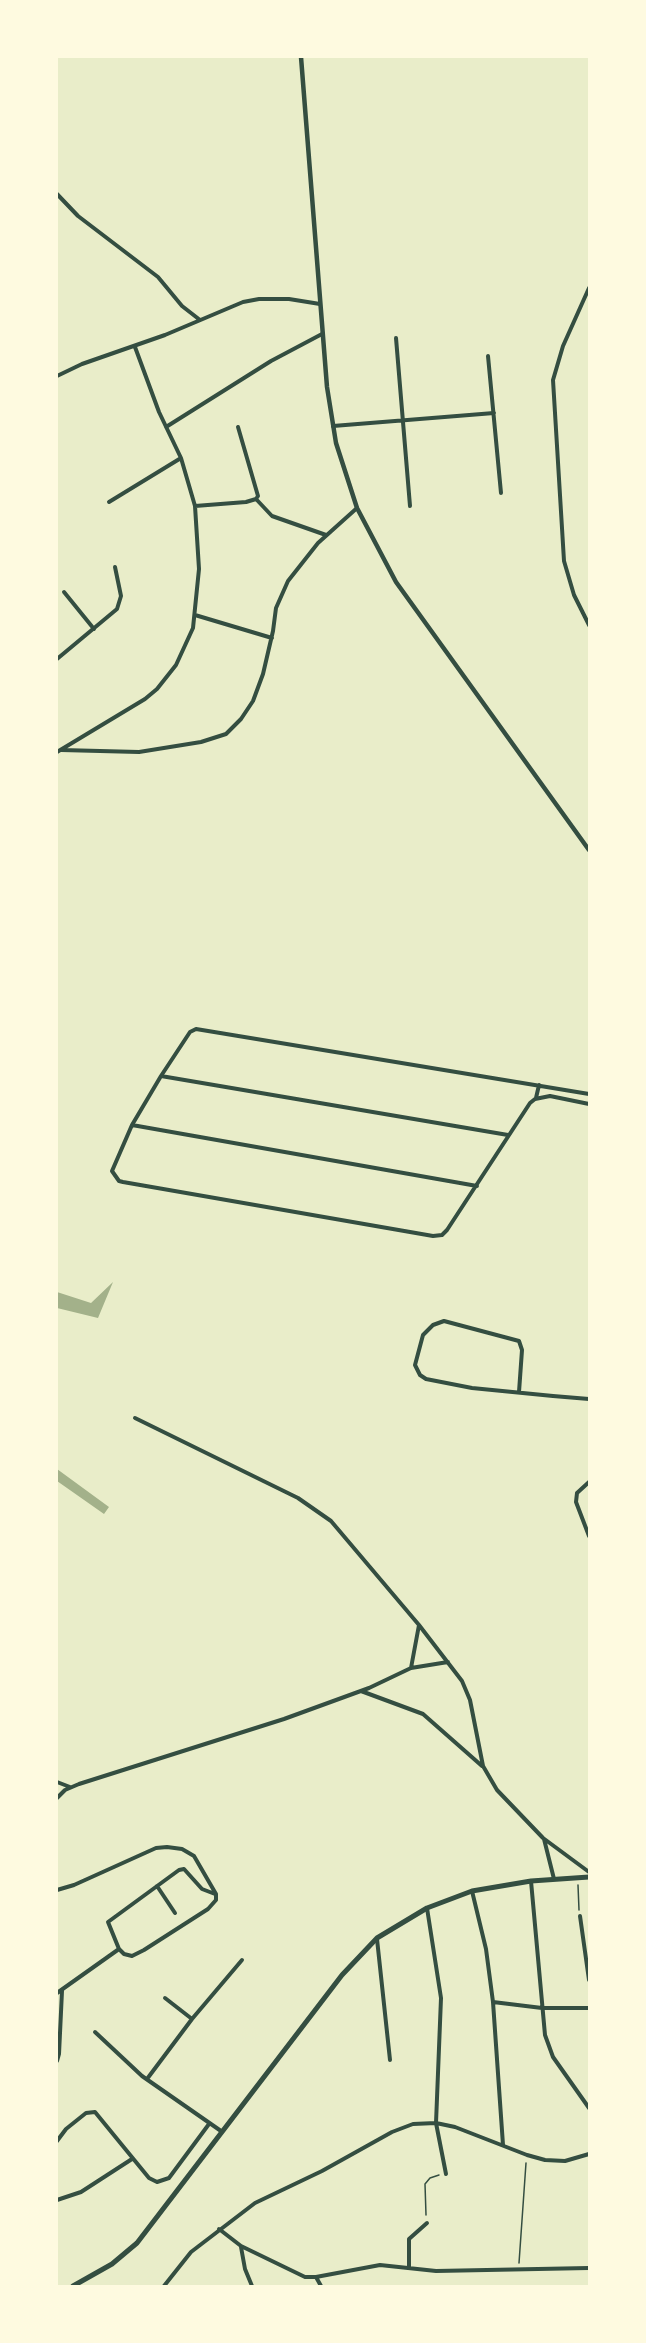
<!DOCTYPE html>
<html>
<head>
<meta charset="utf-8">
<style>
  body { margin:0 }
  #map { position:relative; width:646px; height:2343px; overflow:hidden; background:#e9edc9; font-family:Lato,sans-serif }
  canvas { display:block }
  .frame { position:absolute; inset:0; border:58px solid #fefae0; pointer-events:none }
</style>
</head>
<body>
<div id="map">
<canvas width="646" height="2343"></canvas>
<div class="frame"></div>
</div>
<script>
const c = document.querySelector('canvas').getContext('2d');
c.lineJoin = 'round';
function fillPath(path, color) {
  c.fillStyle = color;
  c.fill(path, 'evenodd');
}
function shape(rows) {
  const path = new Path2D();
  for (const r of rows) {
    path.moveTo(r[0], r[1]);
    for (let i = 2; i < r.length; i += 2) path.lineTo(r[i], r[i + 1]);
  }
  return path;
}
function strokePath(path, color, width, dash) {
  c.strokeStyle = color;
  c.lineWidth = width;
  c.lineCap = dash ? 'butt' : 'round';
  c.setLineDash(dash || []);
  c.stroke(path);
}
const water = shape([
  [113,1282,98,1318,57,1308,57,1292,91,1303],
  [57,1469,109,1507,104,1514,57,1481]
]);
const path = shape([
  [578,1885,579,1910],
  [426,2215,425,2184,430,2178,439,2175],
  [519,2263,526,2163]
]);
const minor = shape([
  [57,194,78,216,158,277,182,306,200,320],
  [589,288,563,346,553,380,564,561,574,595,589,625],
  [396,338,410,506],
  [488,356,501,493],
  [57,376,82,364,165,335,243,302,259,299,289,299,320,304],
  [333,426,494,413],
  [166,427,271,361,322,334],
  [256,499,272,516,326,535],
  [109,502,181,458],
  [195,506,246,502,256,499,258,496,238,427],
  [64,592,94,629],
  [195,615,272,638],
  [57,659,117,609,121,596,115,567],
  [61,750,139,752,201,742,226,734,241,719,253,701,263,674,273,631,276,608,288,581,318,543,357,508],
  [57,752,145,699,157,689,176,665,193,628,199,569,195,506,181,458,159,412,135,347],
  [161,1076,508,1135],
  [589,1094,196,1029,190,1032,161,1076,132,1125,112,1171,119,1181,123,1182,433,1236,442,1235,447,1230,530,1103,535,1099,550,1096,589,1104],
  [536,1098,539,1085],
  [132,1125,477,1186],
  [519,1392,522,1350,519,1341,444,1321,433,1325,423,1335,415,1365,420,1375,426,1379,472,1388,553,1396,589,1399],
  [135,1418,298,1498,331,1521,419,1625,462,1681,470,1700,483,1766,497,1790,543,1838,589,1872],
  [589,1482,577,1493,576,1502,589,1536],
  [411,1668,419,1625],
  [361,1691,423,1714,482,1766],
  [57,1782,70,1787],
  [57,1798,65,1790,79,1784,284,1719,369,1688,411,1668,448,1662],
  [544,1839,554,1879],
  [531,1881,545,2035,553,2057,589,2108],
  [157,1886,175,1913],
  [57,1890,74,1885,156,1848,167,1847,182,1849,194,1856,216,1894,216,1900,208,1909,144,1950,132,1956,124,1954,119,1949,57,1993],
  [472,1891,486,1949,493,2002,503,2145],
  [427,1908,441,1998,436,2123,446,2174],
  [580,1916,589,1980],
  [377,1939,390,2060],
  [119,1949,108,1922,179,1870,184,1869,202,1889,215,1894],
  [165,1998,192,2019],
  [493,2002,542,2008,589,2008],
  [95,2032,142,2076,221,2131],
  [57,2061,59,2054,62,1991],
  [147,2079,192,2019,242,1960],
  [57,2141,66,2129,86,2113,95,2112,149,2178,157,2182,169,2178,209,2124],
  [57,2200,81,2192,132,2159],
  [219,2229,241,2246,305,2277,316,2277,380,2265,436,2271,589,2268],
  [241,2247,245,2269,252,2286],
  [409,2267,409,2239,427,2223],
  [316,2277,321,2286],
  [164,2286,191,2252,255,2203,322,2171,392,2132,413,2124,436,2123,455,2127,527,2155,545,2160,565,2161,589,2154]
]);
const tertiary = shape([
  [301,57,327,387,336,443,357,508,396,582,589,850]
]);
const secondary = shape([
  [73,2286,112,2264,137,2243,342,1975,377,1938,427,1908,472,1891,531,1881,589,1877]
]);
fillPath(water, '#a3b18a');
strokePath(path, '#344e41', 1.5);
strokePath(minor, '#344e41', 4);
strokePath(tertiary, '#344e41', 4.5);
strokePath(secondary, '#344e41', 5);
</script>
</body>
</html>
